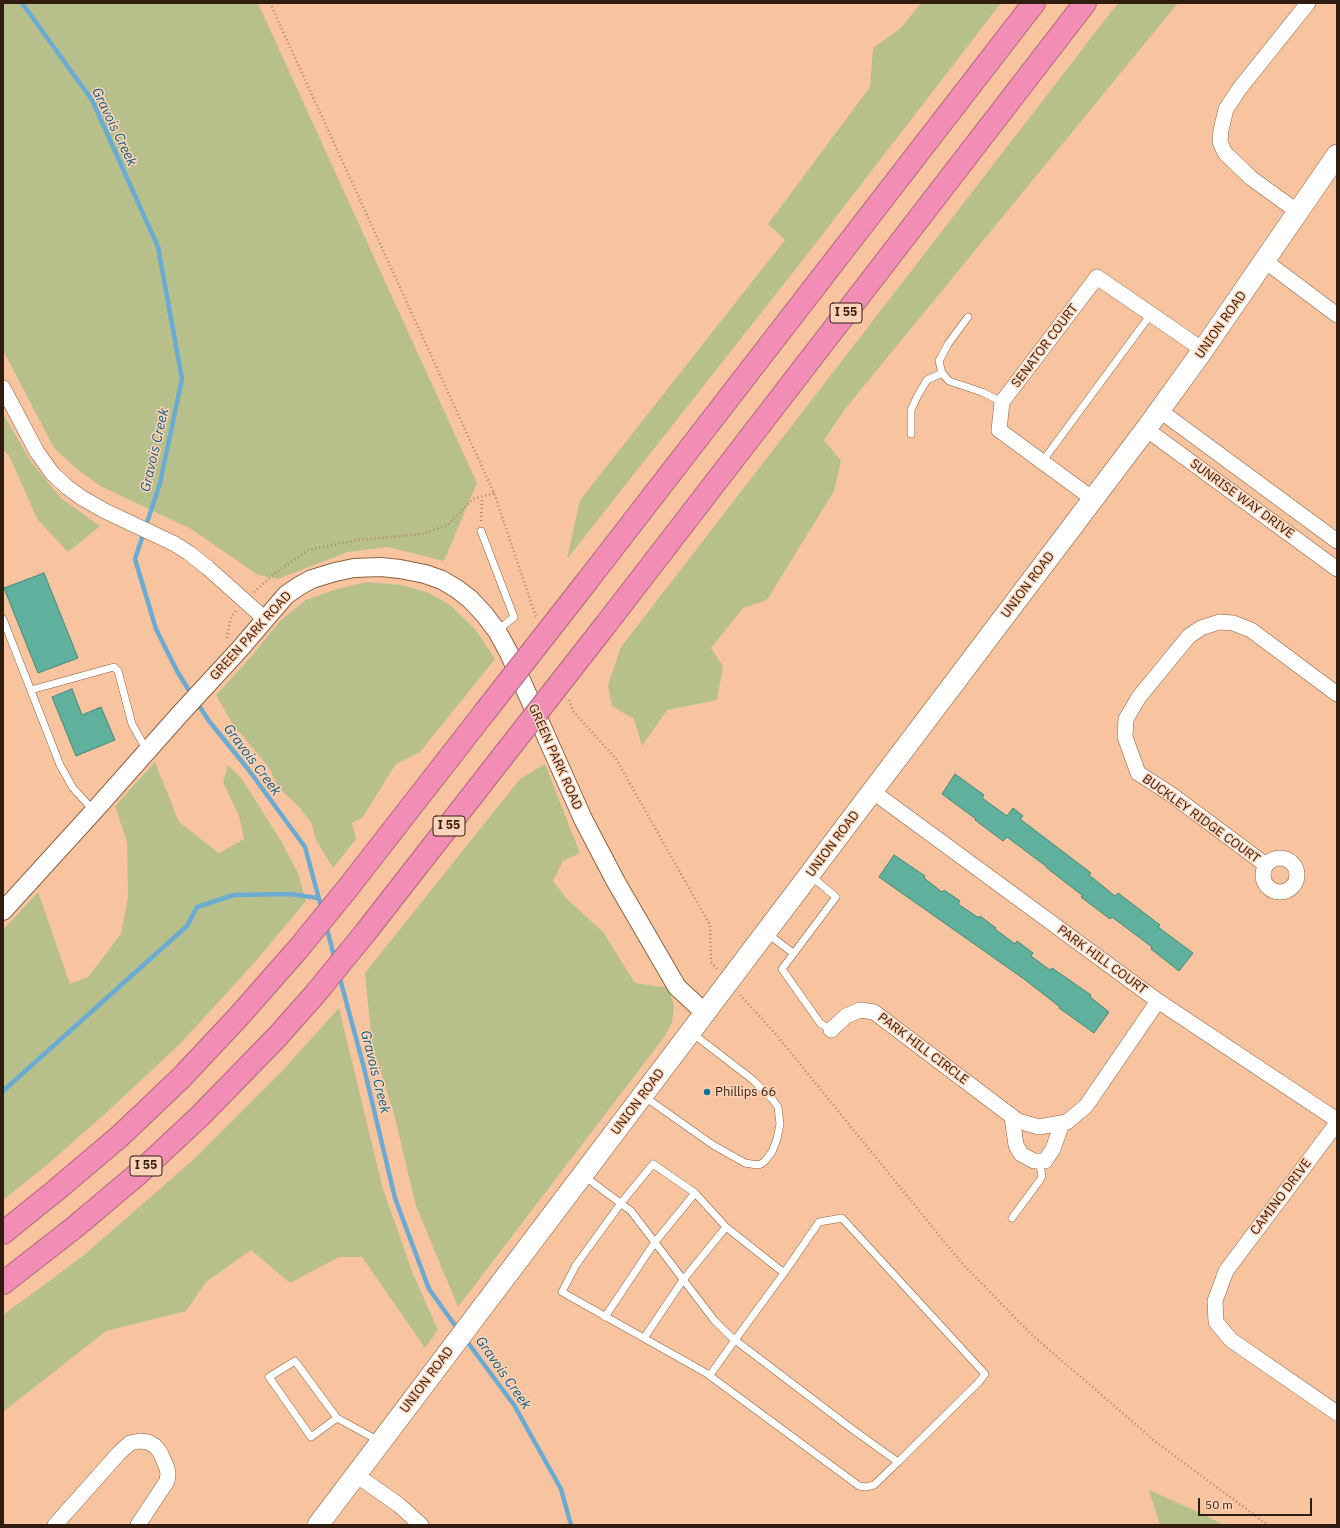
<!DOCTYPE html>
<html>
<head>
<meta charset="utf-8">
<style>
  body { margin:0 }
  #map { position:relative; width:1340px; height:1528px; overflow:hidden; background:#f8c4a0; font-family:"IBM Plex Sans",sans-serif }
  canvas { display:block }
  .frame { position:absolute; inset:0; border:4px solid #311d10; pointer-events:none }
  .scale { position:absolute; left:1198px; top:1498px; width:114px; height:18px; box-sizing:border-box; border:2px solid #311d10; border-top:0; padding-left:5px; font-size:12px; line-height:14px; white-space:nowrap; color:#311d10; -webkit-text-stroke:3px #fed3b7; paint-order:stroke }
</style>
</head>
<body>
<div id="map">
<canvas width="1340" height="1528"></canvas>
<div class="frame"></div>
<div class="scale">50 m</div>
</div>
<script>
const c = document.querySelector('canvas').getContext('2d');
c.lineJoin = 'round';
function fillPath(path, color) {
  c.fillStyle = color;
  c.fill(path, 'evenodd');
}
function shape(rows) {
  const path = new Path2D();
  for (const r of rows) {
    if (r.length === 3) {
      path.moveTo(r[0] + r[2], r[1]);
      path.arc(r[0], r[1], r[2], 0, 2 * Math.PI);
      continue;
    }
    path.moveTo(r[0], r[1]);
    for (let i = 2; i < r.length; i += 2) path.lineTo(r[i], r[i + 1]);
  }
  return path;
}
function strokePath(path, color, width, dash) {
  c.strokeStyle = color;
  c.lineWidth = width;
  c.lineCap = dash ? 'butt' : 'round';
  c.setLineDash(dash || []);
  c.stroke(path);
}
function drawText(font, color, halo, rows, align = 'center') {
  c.font = font + ' "IBM Plex Sans",sans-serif';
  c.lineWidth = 3;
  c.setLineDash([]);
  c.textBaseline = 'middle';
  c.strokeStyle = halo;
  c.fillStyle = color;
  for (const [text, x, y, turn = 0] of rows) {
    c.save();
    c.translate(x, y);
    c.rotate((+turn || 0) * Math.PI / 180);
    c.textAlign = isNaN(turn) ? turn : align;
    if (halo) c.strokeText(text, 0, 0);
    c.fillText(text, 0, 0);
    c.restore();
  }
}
const green = shape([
  [3,3,258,3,477,483,444,561,388,547,348,552,278,579,258,575,191,529,100,486,77,469,54,448,3,350],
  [921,3,1001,3,802,261,567,559,580,500,785,240,768,224,870,87,873,48,901,28],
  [1118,3,1178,3,845,409,824,440,841,461,834,491,767,600,743,608,711,648,723,666,717,700,667,710,642,746,634,719,612,706,608,685,621,647],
  [3,414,32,463,61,498,100,526,68,552,37,519,9,455,3,450],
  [367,582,401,585,427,592,450,605,475,629,495,659,420,752,396,764,362,818,352,823,356,839,333,868,316,840,312,824,300,808,278,787,270,769,232,723,216,695,251,657,280,621,306,600,337,589],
  [155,762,179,822,219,853,244,839,239,816,223,782,228,765,242,779,281,841,298,873,306,901,255,962,180,1044,106,1113,48,1164,3,1200,3,930,38,892,70,984,88,977,121,934,128,897,127,842,115,806],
  [545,764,580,853,563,861,553,881,566,898,603,932,635,983,668,988,674,1005,672,1022,665,1036,458,1307,416,1206,393,1110,372,1045,365,973,520,779],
  [339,1008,383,1189,413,1274,438,1330,425,1348,362,1257,339,1257,290,1283,251,1250,206,1282,186,1311,106,1331,3,1412,3,1315,40,1288,84,1255,193,1160,284,1069],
  [1149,1490,1209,1517,1224,1525,1160,1525]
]);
const stream = shape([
  [22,3,92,100,158,247,182,379,160,483,135,559,156,629,177,671,192,695],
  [196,701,209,721,248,769,305,847,322,910],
  [326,925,335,960],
  [339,975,363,1064,395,1198,429,1289,459,1331],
  [3,1091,187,926,197,907,234,895,290,894,318,898],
  [466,1340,514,1405,561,1489,571,1525]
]);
const building = shape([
  [44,573,78,658,38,673,4,588,44,573],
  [72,689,82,715,101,707,115,740,76,756,52,697,72,689],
  [955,774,984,795,982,798,1007,816,1013,808,1023,816,1020,819,1091,873,1089,875,1115,896,1118,893,1160,925,1158,927,1193,953,1179,971,1151,949,1152,947,1112,917,1110,919,1081,897,1083,896,1047,868,1047,867,1007,837,1003,841,975,820,976,819,942,794,955,774],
  [894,855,925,876,924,878,942,892,944,890,960,901,958,904,979,918,980,916,996,928,995,929,1015,944,1017,941,1033,953,1031,956,1050,970,1052,968,1091,995,1090,997,1109,1012,1094,1033,1059,1008,1060,1007,1024,979,879,877,894,855]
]);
const path = shape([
  [270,3,494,493,536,617],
  [481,521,482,497],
  [254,592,274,574,308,550,358,540,422,534,448,525,473,499,494,493],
  [227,638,231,617,236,611],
  [569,700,573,711,616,759,710,925,711,962,717,969],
  [740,995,774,1032,960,1261,1031,1334,1156,1442,1268,1525]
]);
const service = shape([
  [968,317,948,344,939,361,942,373,949,381,982,392,1002,402],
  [911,434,911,410,918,395,927,380,942,373],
  [1042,462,1151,314],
  [481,531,514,617,497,631],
  [3,619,60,765,73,788,94,811],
  [31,690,114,667,118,671,132,724,147,751],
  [811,876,836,897,782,969,820,1023,831,1030],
  [768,934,793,953],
  [645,1097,713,1145,745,1163,757,1165,761,1164,765,1161,772,1152,777,1139,780,1124,778,1107,773,1100,753,1080,692,1033],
  [584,1176,631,1211,714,1320,730,1336,735,1340,852,1429,898,1462,978,1383,985,1374,842,1218,819,1222,784,1273,735,1340,710,1375],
  [1012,1218,1040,1180,1042,1176,1039,1161],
  [784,1273,726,1227,695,1193,653,1164,621,1203,576,1265,562,1292,706,1373,859,1486,866,1487,874,1485,898,1462],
  [605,1317,655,1242,695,1193],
  [644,1338,683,1280,726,1227],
  [337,1418,295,1361,269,1377,311,1437,337,1418,379,1441]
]);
const minor = shape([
  [1298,212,1251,178,1225,153,1220,142,1221,130,1226,109,1240,88,1308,3],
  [1265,261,1337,315],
  [3,388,37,452,52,473,67,487,82,498,105,511,175,544,189,553,208,568,265,619],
  [1159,410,1337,541],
  [1146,429,1337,569],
  [1093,499,999,430,1002,402,1097,277,1203,350],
  [872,791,1158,1001,1337,1120],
  [1280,875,17],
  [1266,865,1172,795,1138,773,1125,737,1126,719,1139,697,1189,636,1201,628,1219,622,1233,623,1251,630,1337,694],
  [831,1030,846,1016,860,1010,874,1012,1018,1121,1039,1127,1067,1122,1086,1106,1158,1001],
  [1012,1117,1016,1145,1021,1154,1034,1161,1045,1161,1053,1149,1062,1123],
  [1337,1123,1226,1271,1215,1301,1216,1322,1231,1340,1337,1413],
  [356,1475,399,1505,421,1525],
  [55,1525,119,1453,130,1443,140,1441,148,1442,155,1446,160,1452,167,1468,168,1474,167,1481,138,1525]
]);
const tertiary = shape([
  [3,911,94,811,180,714,239,650,286,595,299,586,312,579,335,572,354,568,381,567,400,569,425,574,442,580,457,589,470,599,484,614,497,631,509,653,583,819,616,882,677,987,705,1013]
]);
const secondary = shape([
  [318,1525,1146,429,1203,350,1337,155]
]);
const motorway = shape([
  [588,580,1034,3],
  [607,623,1085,3],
  [3,1233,55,1191,120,1136,181,1078,240,1015,298,949,347,889,484,713],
  [3,1283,75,1227,139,1173,200,1116,277,1037,316,993,365,933,503,756]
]);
const motorwayBridge = shape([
  [484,713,588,580],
  [503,756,607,623]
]);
const markers = [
  [707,1092,4,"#0e729f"]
];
const shields = [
  [846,313,32],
  [449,826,32],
  [146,1166,32]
];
const shieldNames = [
  ["I 55",846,313],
  ["I 55",449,826],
  ["I 55",146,1166]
];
const streetNames = [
  ["UNION ROAD",1221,325,-55],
  ["SENATOR COURT",1045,346,-53],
  ["SUNRISE WAY DRIVE",1242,499,36],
  ["UNION ROAD",1028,585,-53],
  ["GREEN PARK ROAD",251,636,-48],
  ["GREEN PARK ROAD",555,757,66],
  ["BUCKLEY RIDGE COURT",1201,819,36],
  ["UNION ROAD",833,844,-53],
  ["PARK HILL COURT",1102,960,36],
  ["PARK HILL CIRCLE",923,1049,37],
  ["UNION ROAD",638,1102,-53],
  ["CAMINO DRIVE",1281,1197,-53],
  ["UNION ROAD",427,1380,-53]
];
const poiNames = [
  ["Phillips 66",715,1092]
];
const waterNames = [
  ["Gravois Creek",114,127,64],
  ["Gravois Creek",155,450,-77],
  ["Gravois Creek",252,760,53],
  ["Gravois Creek",375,1072,76],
  ["Gravois Creek",503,1373,55]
];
fillPath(green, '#b7c08b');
strokePath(stream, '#6babd1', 4.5);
fillPath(building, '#5fb19d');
strokePath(building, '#428877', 1);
strokePath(service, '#8e603f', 8);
strokePath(minor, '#8e603f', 16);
strokePath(tertiary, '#8e603f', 20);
strokePath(secondary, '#8e603f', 22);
strokePath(motorway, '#ae667b', 24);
strokePath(path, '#ac8569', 2.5, [1, 3]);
strokePath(service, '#fff', 7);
strokePath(minor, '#fff', 15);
strokePath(tertiary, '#fff', 18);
strokePath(secondary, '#fff', 21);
strokePath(motorway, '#f28eb5', 22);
strokePath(motorwayBridge, '#ae667b', 24, []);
strokePath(motorwayBridge, '#f28eb5', 22);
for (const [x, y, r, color] of markers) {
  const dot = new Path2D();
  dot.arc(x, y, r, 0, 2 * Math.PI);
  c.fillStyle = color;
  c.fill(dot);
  strokePath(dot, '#fed3b7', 1.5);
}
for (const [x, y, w] of shields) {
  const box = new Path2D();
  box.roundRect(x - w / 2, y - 10, w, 20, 3);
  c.fillStyle = '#fed3b7';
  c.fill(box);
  strokePath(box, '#311d10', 1);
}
drawText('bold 12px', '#311d10', null, shieldNames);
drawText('13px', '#311d10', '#fed3b7', streetNames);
drawText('13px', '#311d10', '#fed3b7', poiNames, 'left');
drawText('italic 14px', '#085c81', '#fed3b7', waterNames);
</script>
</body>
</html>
